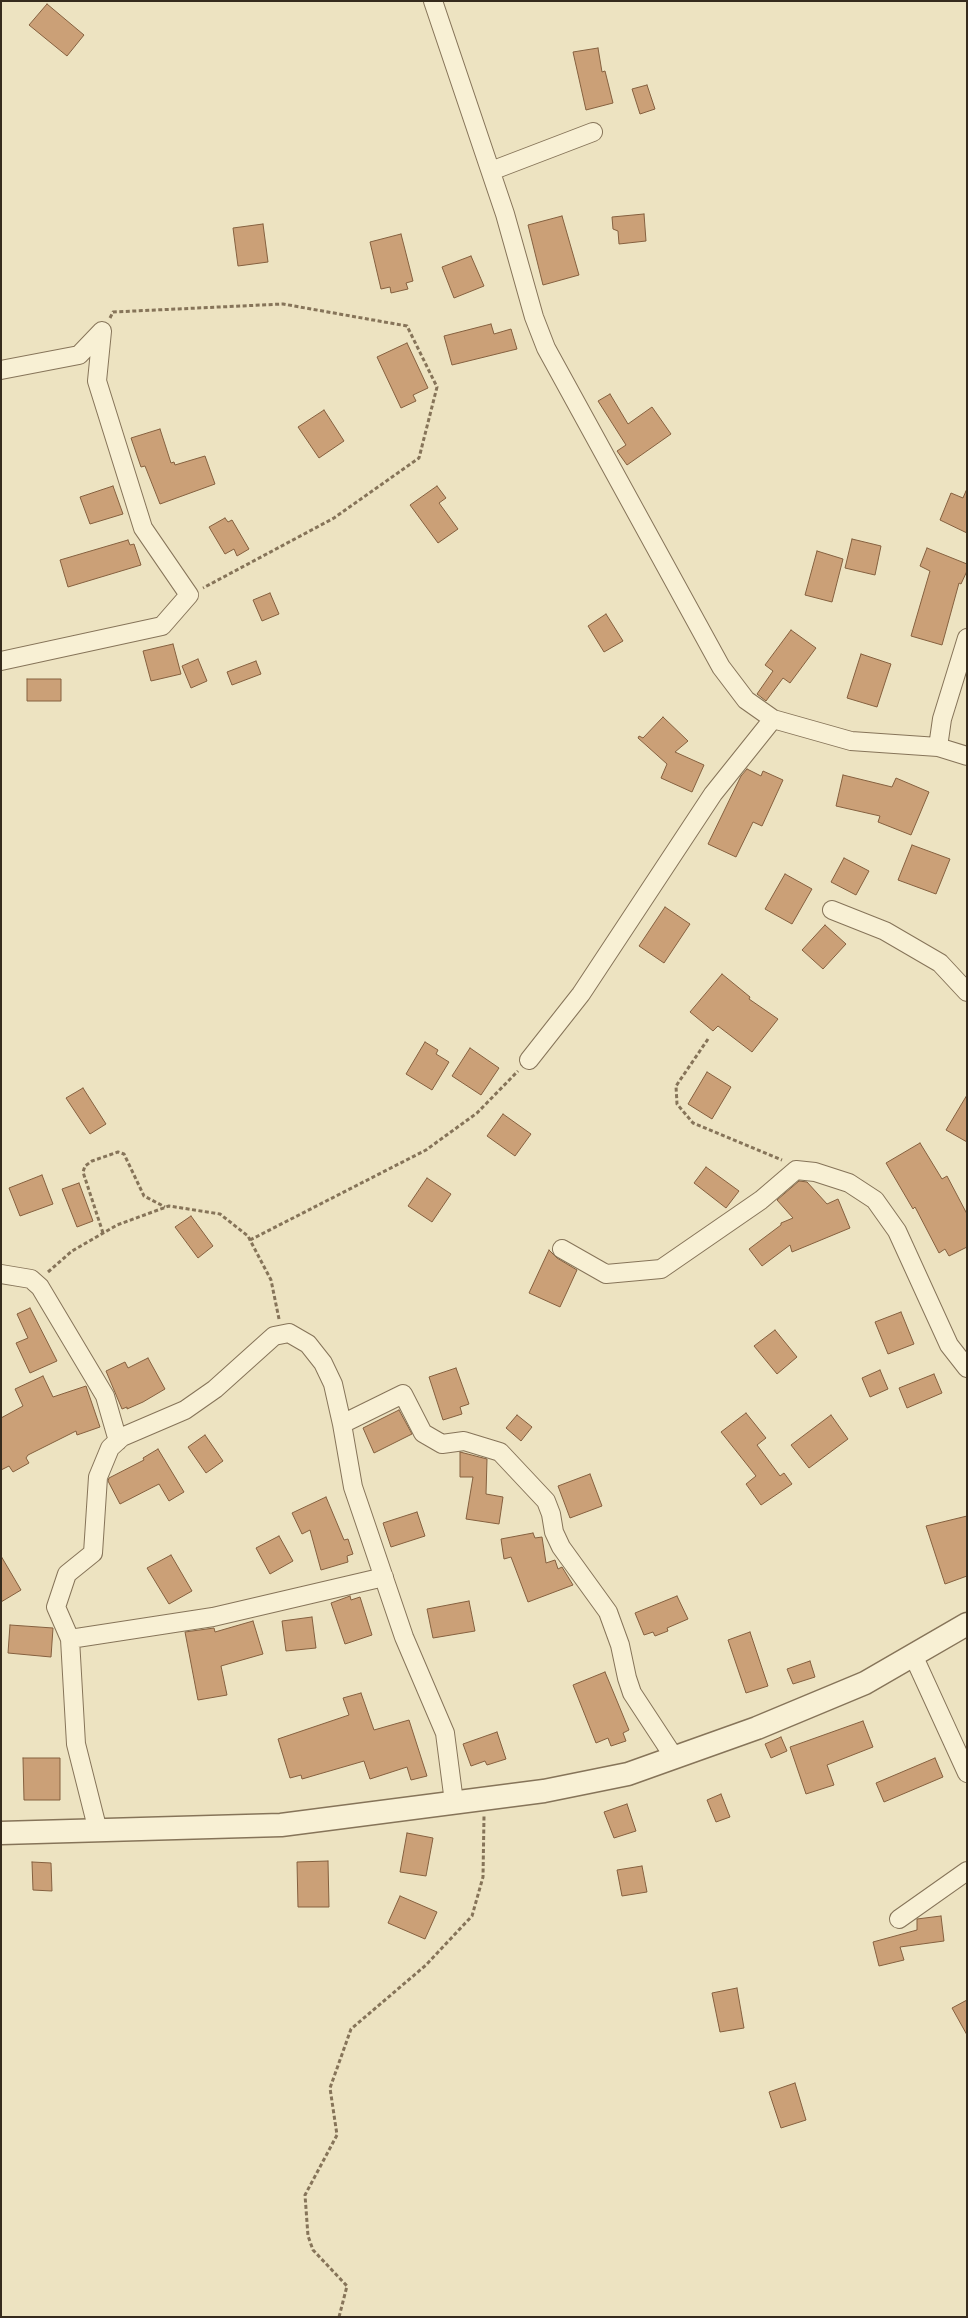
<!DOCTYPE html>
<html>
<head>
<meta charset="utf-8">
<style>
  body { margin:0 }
  #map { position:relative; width:968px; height:2318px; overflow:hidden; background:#ede3c1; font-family:Lora,serif }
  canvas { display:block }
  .frame { position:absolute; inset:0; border:2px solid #362b1d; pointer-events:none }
</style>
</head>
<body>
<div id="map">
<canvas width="968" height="2318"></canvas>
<div class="frame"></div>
</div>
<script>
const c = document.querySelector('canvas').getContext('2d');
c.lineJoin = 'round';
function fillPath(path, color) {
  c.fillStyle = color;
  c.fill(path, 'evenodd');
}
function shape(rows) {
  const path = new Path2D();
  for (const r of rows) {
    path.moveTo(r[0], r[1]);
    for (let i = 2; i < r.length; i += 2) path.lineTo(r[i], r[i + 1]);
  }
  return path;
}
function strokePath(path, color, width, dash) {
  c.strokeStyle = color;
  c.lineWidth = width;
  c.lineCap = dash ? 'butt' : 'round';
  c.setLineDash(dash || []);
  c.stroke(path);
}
const building = shape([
  [47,4,84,35,67,56,29,25,47,4],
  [598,48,602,72,605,71,613,103,586,110,573,52,598,48],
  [647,85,655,109,640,114,632,89,647,85],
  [644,214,646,241,619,244,618,231,613,229,612,217,644,214],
  [562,216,579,275,543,285,528,225,562,216],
  [263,224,268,262,238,266,233,228,263,224],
  [401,234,413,281,406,283,408,289,391,293,390,287,381,289,370,242,401,234],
  [471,256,484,286,454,298,442,267,471,256],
  [491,324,494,334,511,329,517,349,452,365,444,336,491,324],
  [407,343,428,388,413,395,416,401,401,408,377,357,407,343],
  [610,394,628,424,652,407,671,434,627,465,617,451,626,445,598,401,610,394],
  [324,410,344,441,319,458,298,427,324,410],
  [160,429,171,463,174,462,175,465,205,456,215,484,160,504,145,466,141,467,131,438,160,429],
  [113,486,123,514,90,524,80,497,113,486],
  [437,486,446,498,439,503,458,529,438,543,410,505,437,486],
  [966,491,967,491,967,533,940,520,951,493,963,498,966,491],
  [225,518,228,522,232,520,249,549,237,556,234,549,225,554,209,527,225,518],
  [852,539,881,546,875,575,845,568,852,539],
  [128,540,130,545,134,544,141,565,68,587,60,560,128,540],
  [927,548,967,564,967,571,961,584,959,583,942,645,911,636,930,571,920,566,927,548],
  [817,551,843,559,832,602,805,595,817,551],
  [270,593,279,614,262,621,253,600,270,593],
  [606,614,623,641,604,652,588,626,606,614],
  [791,630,816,648,790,683,783,678,766,701,757,694,773,671,765,665,791,630],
  [173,644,181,674,151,681,143,651,173,644],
  [861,654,891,664,877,707,847,698,861,654],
  [198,659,207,681,191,688,182,666,198,659],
  [256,661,261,674,232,685,227,672,256,661],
  [27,679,61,679,61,701,27,701,27,679],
  [663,717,688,741,675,752,704,765,692,792,661,778,667,764,638,738,639,736,643,738,663,717],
  [747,769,761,776,763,771,783,780,762,826,753,822,736,857,708,844,741,776,747,769],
  [843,775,892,787,896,778,929,792,911,835,878,822,880,816,836,806,843,775],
  [912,845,950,859,936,894,898,880,912,845],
  [844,858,869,871,856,895,831,882,844,858],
  [785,874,812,889,792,924,765,909,785,874],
  [665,907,690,924,664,963,639,946,665,907],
  [825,925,846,944,823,969,802,950,825,925],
  [722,974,750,997,749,999,778,1019,752,1052,718,1026,713,1031,690,1012,722,974],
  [425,1042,438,1050,436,1054,449,1062,432,1090,406,1074,425,1042],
  [470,1048,499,1068,481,1095,452,1076,470,1048],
  [707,1072,731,1087,712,1119,688,1104,707,1072],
  [83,1088,106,1124,90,1134,66,1098,83,1088],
  [967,1095,967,1142,946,1130,967,1095],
  [503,1114,531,1134,515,1156,487,1136,503,1114],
  [920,1143,942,1179,947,1176,967,1214,967,1247,949,1256,945,1249,939,1253,915,1207,913,1209,886,1163,920,1143],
  [706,1167,739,1191,726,1208,694,1183,706,1167],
  [42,1175,53,1204,20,1216,9,1188,42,1175],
  [427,1178,451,1194,432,1222,408,1206,427,1178],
  [799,1181,807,1182,827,1204,838,1199,850,1228,792,1252,790,1245,762,1266,749,1249,781,1225,781,1223,793,1218,777,1200,799,1181],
  [79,1183,93,1221,77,1227,62,1189,79,1183],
  [191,1216,213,1246,198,1258,175,1227,191,1216],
  [549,1250,557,1258,577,1270,560,1307,529,1293,549,1250],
  [30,1308,57,1361,30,1373,16,1343,28,1338,17,1314,30,1308],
  [901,1312,914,1344,888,1354,875,1322,901,1312],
  [775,1330,797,1357,777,1374,754,1346,775,1330],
  [148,1358,165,1389,143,1402,127,1409,127,1407,122,1409,106,1371,125,1362,128,1368,148,1358],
  [456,1368,469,1404,460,1407,462,1414,443,1420,429,1377,456,1368],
  [880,1370,888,1389,870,1397,862,1378,880,1370],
  [934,1374,942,1393,907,1408,899,1388,934,1374],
  [43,1376,53,1397,86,1386,100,1427,77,1435,76,1431,28,1455,26,1458,29,1463,13,1472,9,1466,1,1470,1,1418,23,1406,15,1389,43,1376],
  [399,1410,412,1434,374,1453,363,1428,399,1410],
  [746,1413,766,1438,757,1445,780,1476,784,1473,792,1484,761,1505,746,1484,756,1476,721,1432,746,1413],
  [517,1415,532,1427,521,1441,506,1428,517,1415],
  [831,1415,848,1439,809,1468,791,1445,831,1415],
  [205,1435,223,1461,206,1473,188,1447,205,1435],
  [158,1449,184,1492,169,1501,159,1484,120,1504,108,1481,109,1478,144,1460,143,1458,158,1449],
  [460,1452,487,1459,486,1494,503,1497,499,1524,466,1519,473,1477,460,1477,460,1452],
  [590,1474,602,1506,570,1518,558,1486,590,1474],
  [326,1497,344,1540,348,1539,353,1554,347,1556,348,1562,321,1570,310,1530,302,1534,292,1513,326,1497],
  [417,1512,425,1536,391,1547,383,1523,417,1512],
  [967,1516,967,1576,945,1584,926,1526,967,1516],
  [533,1533,535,1538,542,1537,546,1563,555,1560,558,1569,562,1567,573,1585,528,1602,511,1557,504,1559,501,1539,533,1533],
  [279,1536,293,1561,270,1574,256,1548,279,1536],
  [171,1555,192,1591,169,1604,147,1568,171,1555],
  [1,1556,21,1590,1,1602,1,1556],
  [350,1596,351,1600,360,1597,372,1635,345,1644,331,1603,350,1596],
  [677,1596,688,1619,667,1628,668,1631,655,1636,653,1632,644,1635,635,1613,677,1596],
  [469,1601,475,1631,433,1638,427,1609,469,1601],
  [312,1617,316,1648,286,1651,282,1621,312,1617],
  [253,1621,263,1654,221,1666,227,1695,198,1700,185,1632,214,1628,215,1632,253,1621],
  [10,1625,53,1628,51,1657,8,1653,10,1625],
  [750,1632,768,1686,746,1693,728,1640,750,1632],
  [810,1661,815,1677,793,1684,787,1669,810,1661],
  [605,1672,629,1730,623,1733,626,1741,611,1746,608,1738,596,1743,573,1685,605,1672],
  [361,1693,374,1730,409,1720,427,1776,411,1780,407,1767,370,1779,364,1761,302,1779,301,1775,290,1778,278,1739,349,1715,343,1698,361,1693],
  [863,1721,873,1747,827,1765,834,1785,806,1794,790,1747,863,1721],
  [497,1732,506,1759,487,1765,485,1761,471,1766,463,1744,497,1732],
  [781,1737,787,1751,771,1758,765,1744,781,1737],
  [23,1758,60,1758,60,1800,24,1800,23,1758],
  [935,1758,943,1777,884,1802,876,1783,935,1758],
  [721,1794,730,1817,716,1822,707,1800,721,1794],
  [627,1804,636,1831,614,1838,604,1812,627,1804],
  [407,1833,433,1838,426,1876,400,1872,407,1833],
  [328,1861,329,1907,298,1907,297,1862,328,1861],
  [32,1862,51,1863,52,1891,33,1890,32,1862],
  [642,1866,647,1892,622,1896,617,1870,642,1866],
  [400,1896,437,1912,425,1939,388,1923,400,1896],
  [941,1916,944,1941,900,1947,904,1960,879,1966,873,1942,917,1930,917,1919,941,1916],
  [737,1988,744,2028,720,2032,712,1993,737,1988],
  [967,2000,967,2035,952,2008,967,2000],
  [795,2083,806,2120,781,2128,769,2092,795,2083]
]);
const path = shape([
  [110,318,113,312,283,304,407,326,437,387,419,458,334,518,203,588],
  [708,1039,676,1086,677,1104,693,1123,782,1160],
  [103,1233,83,1172,85,1166,92,1161,118,1152,124,1154,144,1196,165,1207],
  [250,1240,426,1150,477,1113,518,1071],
  [48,1272,72,1251,117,1225,169,1206,220,1214,248,1236,250,1240,271,1280,279,1319],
  [339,2317,347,2286,313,2250,308,2236,305,2195,337,2135,330,2088,351,2029,426,1965,472,1916,483,1877,484,1816]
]);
const minor = shape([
  [433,1,505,214,534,317,546,348,721,667,746,700,773,719,851,741,938,747,967,756],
  [491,171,593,132],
  [1,370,79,355,102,331,97,381,143,528,189,595,162,626,1,661],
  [938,747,942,719,967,638],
  [832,910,885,931,940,963,967,992],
  [529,1060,581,994,713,794,773,719],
  [562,1249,606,1274,661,1269,761,1200,796,1170,815,1172,849,1183,875,1200,897,1231,949,1345,967,1368],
  [1,1274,31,1279,40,1287,105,1396,118,1441],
  [342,1424,403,1394,423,1433,442,1444,464,1441,500,1452,546,1501,551,1514,554,1532,561,1547,608,1612,620,1645,627,1678,632,1693,674,1757],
  [70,1639,213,1617,384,1577],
  [913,1655,967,1773],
  [98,1831,76,1744,70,1639,56,1607,67,1574,93,1553,98,1477,110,1448,122,1437,185,1410,215,1389,274,1336,289,1333,308,1344,323,1363,333,1384,342,1424,353,1487,404,1637,445,1733,454,1802],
  [899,1919,967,1871]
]);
const tertiary = shape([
  [1,1833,281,1825,544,1791,628,1774,757,1728,865,1683,967,1624]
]);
fillPath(building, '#cba077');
strokePath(building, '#85603f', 1);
strokePath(minor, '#867459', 20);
strokePath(tertiary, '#867459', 25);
strokePath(path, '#867459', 3, [4, 2.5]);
strokePath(minor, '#f8f0d4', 18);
strokePath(tertiary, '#f8f0d4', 22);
</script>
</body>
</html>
